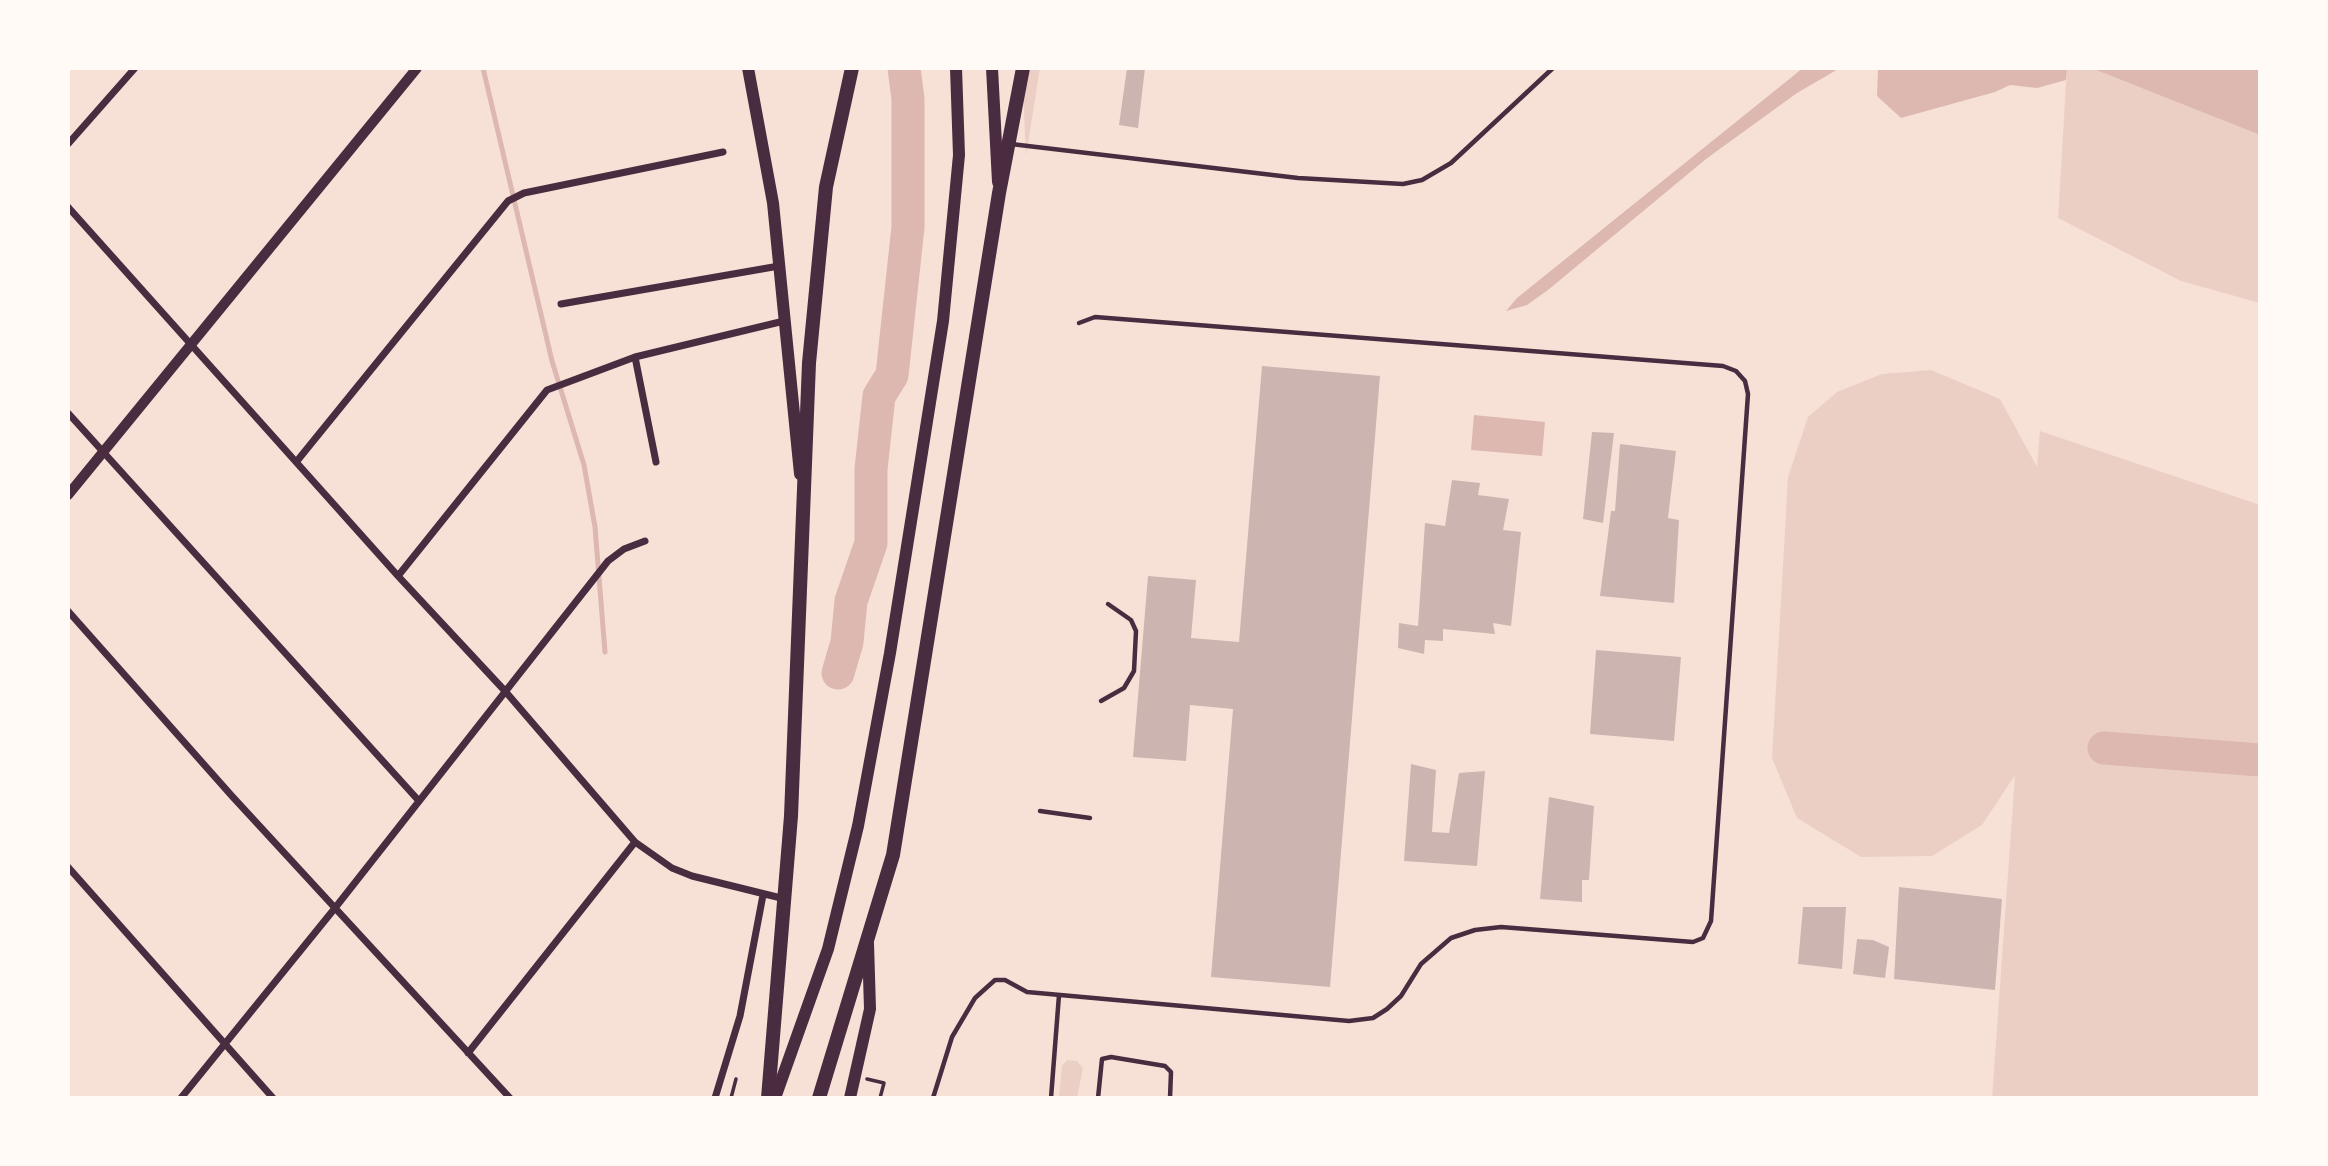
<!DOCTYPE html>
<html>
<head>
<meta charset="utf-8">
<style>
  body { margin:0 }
  #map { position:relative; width:2328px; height:1166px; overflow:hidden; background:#f7e1d7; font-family:Quicksand,sans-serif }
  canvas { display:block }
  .frame { position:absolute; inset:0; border:70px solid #fffaf5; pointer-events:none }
</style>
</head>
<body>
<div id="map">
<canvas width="2328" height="1166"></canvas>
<div class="frame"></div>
</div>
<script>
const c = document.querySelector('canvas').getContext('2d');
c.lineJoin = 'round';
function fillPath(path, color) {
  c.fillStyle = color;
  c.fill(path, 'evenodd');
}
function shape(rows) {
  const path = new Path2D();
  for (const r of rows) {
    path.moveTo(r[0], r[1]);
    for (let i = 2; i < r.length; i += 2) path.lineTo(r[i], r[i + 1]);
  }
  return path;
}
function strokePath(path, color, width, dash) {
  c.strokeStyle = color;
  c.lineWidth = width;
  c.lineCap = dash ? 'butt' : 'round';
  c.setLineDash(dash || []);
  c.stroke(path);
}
const green = shape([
  [1022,68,1040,68,1026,156],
  [2067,68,2091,68,2260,135,2260,303,2181,281,2058,218],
  [1931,370,2000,399,2037,467,2040,431,2260,505,2260,1098,1992,1098,2015,775,1982,825,1932,856,1861,857,1797,818,1772,758,1788,477,1808,417,1837,392,1882,374],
  [1067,1060,1077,1061,1083,1068,1077,1098,1059,1098,1062,1066]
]);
const water = shape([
  [1803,68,1840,68,1797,93,1706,159,1548,290,1527,305,1506,311,1517,298],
  [1875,68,2067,68,2066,80,2037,88,2010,85,1995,92,1901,118,1877,96,1878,70],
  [2091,68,2260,68,2260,135],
  [1474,415,1545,422,1542,456,1471,450]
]);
const stream = shape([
  [483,68,552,361,584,465,595,527,605,652]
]);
const river = shape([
  [838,673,847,642,851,601,871,543,871,469,879,396,892,375,908,227,908,99,904,68],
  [2104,748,2260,760]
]);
const building = shape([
  [1127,68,1145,68,1138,128,1119,125],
  [1262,366,1380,376,1330,987,1211,977,1233,709,1190,705,1186,761,1133,757,1148,576,1196,580,1191,638,1239,642],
  [1592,432,1614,433,1603,523,1583,519],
  [1620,444,1676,451,1668,518,1679,520,1674,603,1600,596,1611,511,1615,511],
  [1452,480,1480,483,1478,495,1509,499,1503,530,1521,532,1511,626,1493,623,1495,634,1443,629,1443,641,1425,640,1424,654,1398,648,1399,623,1418,626,1425,523,1445,526],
  [1596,650,1681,657,1674,741,1590,734],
  [1411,764,1436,770,1432,832,1449,833,1459,773,1485,771,1477,866,1404,861],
  [1549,797,1594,806,1589,880,1582,880,1582,902,1540,899],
  [1899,887,2002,899,1995,990,1894,979],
  [1803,907,1846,907,1842,969,1798,964],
  [1857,939,1873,940,1889,947,1885,978,1853,974]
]);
const path = shape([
  [867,1079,884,1083,880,1098],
  [731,1098,736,1079]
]);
const service = shape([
  [1011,144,1298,178,1403,184,1422,180,1451,163,1553,68],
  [1101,701,1124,688,1134,671,1136,631,1131,620,1108,604],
  [1040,811,1090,818],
  [933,1098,952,1037,975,998,995,980,1005,980,1027,992,1349,1021,1373,1018,1387,1009,1401,996,1421,964,1451,938,1475,930,1501,927,1693,942,1703,938,1711,921,1748,394,1745,381,1736,371,1723,366,1095,317,1079,323],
  [1051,1098,1059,995],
  [1098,1098,1102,1059,1111,1057,1165,1066,1171,1072,1170,1098]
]);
const minor = shape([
  [68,144,135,68],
  [68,207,398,576,505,691,635,842,672,868,692,876,785,899],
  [561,304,779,266],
  [635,357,656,462],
  [68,413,419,801],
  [297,461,508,201,524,193,723,152],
  [398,576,547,390,635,357,784,321],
  [68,611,231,795,510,1098],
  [68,867,273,1098],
  [468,1053,635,842],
  [181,1098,335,908,608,561,624,549,645,541],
  [715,1098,740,1016,763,895]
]);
const tertiary = shape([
  [68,495,417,68]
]);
const secondary = shape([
  [850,1098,870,1009,868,943]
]);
const primary = shape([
  [748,68,773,203,800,474],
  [992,68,998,182],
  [775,1098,828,949,858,826,890,653,943,321,959,155,956,68]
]);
const trunk = shape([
  [768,1098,791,816,809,363,826,187,852,68],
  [819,1098,893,855,999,193,1023,68]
]);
fillPath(green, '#ebcfc5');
fillPath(water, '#dcb8b0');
strokePath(stream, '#dcb8b0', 5);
strokePath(river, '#dcb8b0', 33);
fillPath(building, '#ccb4b1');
strokePath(path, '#4a2c40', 3.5);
strokePath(service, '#4a2c40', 4.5);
strokePath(minor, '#4a2c40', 7);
strokePath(tertiary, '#4a2c40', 10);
strokePath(secondary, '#4a2c40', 12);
strokePath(primary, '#4a2c40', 12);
strokePath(trunk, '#4a2c40', 14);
</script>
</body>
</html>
